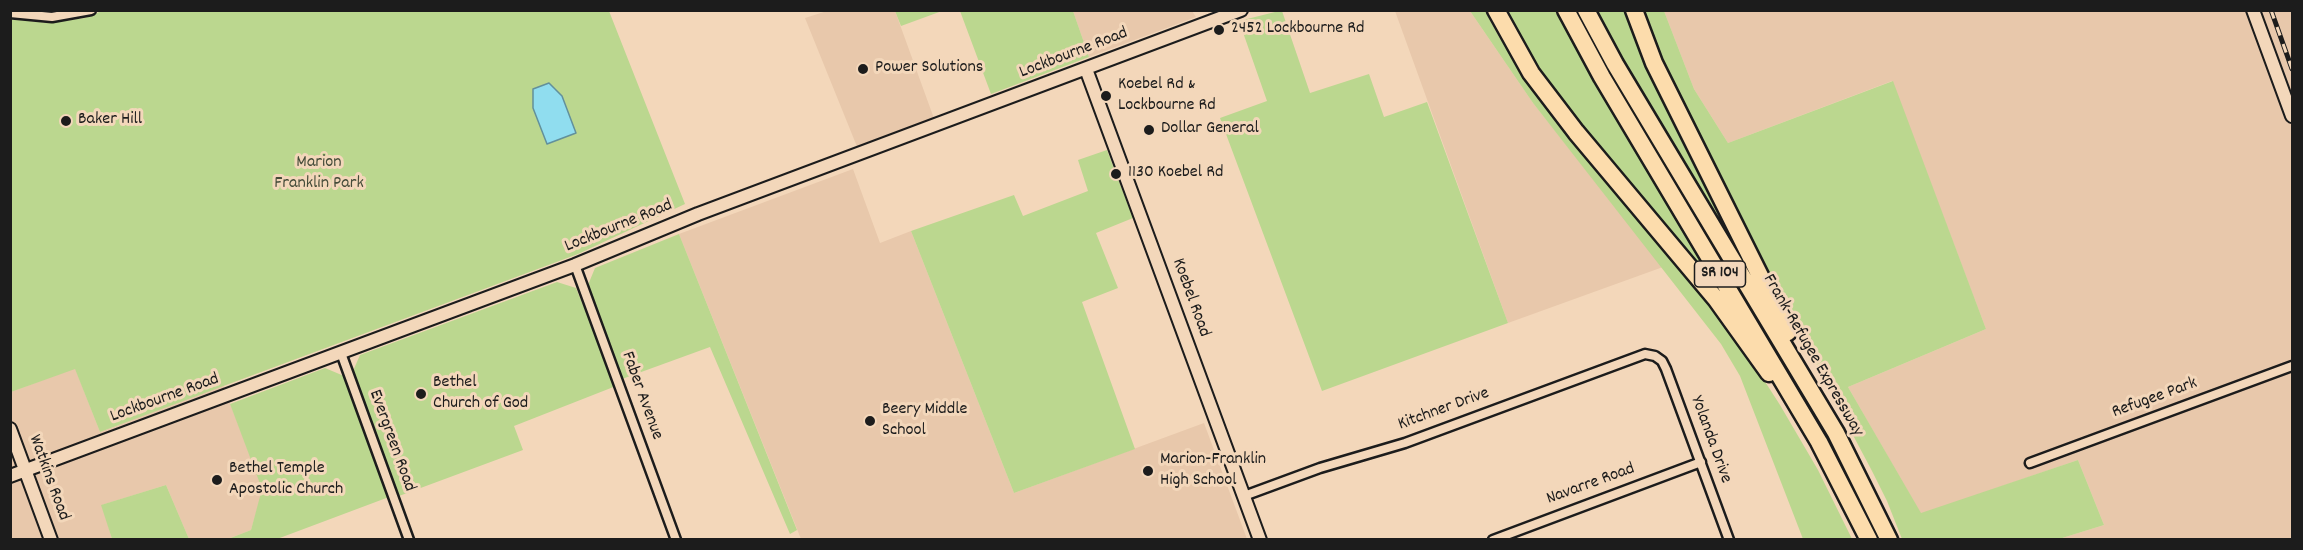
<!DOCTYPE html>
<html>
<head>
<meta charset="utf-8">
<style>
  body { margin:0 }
  #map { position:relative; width:2303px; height:550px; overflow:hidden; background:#f3d7ba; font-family:Dekko,sans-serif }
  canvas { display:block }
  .frame { position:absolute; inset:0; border:12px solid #1c1c1c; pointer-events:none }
</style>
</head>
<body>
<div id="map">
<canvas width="2303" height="550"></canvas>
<div class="frame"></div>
</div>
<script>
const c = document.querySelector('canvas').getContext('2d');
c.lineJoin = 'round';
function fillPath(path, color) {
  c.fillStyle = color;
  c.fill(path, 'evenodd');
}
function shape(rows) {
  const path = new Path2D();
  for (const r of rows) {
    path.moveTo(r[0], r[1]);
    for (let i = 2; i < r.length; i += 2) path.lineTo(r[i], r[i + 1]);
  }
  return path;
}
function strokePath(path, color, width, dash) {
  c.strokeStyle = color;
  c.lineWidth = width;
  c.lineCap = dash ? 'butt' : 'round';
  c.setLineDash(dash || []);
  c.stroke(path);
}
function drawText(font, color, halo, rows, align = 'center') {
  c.font = font + ' Dekko,sans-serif';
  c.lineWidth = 6;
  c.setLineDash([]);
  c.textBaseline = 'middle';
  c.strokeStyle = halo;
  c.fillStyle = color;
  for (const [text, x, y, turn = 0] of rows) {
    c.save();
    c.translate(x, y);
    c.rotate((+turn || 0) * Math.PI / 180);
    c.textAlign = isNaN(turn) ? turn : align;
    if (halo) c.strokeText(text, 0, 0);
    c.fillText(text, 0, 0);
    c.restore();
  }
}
const built = shape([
  [827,11,895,11,936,124,860,154,805,18],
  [1073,11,1192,11,1196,17,1089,57],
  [1395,11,1470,11,1533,103,1663,267,1508,323],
  [1664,11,2292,11,2292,539,2059,539,2104,525,2078,460,1921,514,1848,387,1986,329,1892,81,1728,143,1694,89],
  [853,169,880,243,911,231,1014,493,1204,423,1247,539,801,539,679,234],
  [75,368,100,432,223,385,263,489,251,530,228,539,189,539,166,485,102,505,112,539,11,540,11,392]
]);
const green = shape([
  [104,10,609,11,685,204,578,254,100,432,75,369,11,392,11,19,49,23,85,18],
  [895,11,895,10,942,11,901,26],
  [960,11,1073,11,1089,57,991,94],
  [1279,11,1282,11,1310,93,1369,74,1384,117,1427,102,1508,323,1322,391,1220,118,1267,101,1239,21],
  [1470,11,1485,11,1499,37,1550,112,1728,324,1780,405,1818,470,1852,539,1803,539,1740,376,1721,344,1533,103],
  [1502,11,1555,11,1622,130,1717,288,1606,159,1526,54],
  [1595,11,1627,11,1736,241,1733,243],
  [1643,11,1664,11,1694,89,1728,143,1893,81,1986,329,1848,387,1921,513,2078,460,2104,525,2059,539,1902,539,1887,501,1872,471,1750,241,1684,110],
  [1107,150,1133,218,1096,233,1118,288,1082,302,1135,449,1014,493,911,231,1014,195,1023,216,1088,191,1078,160],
  [679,234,797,530,790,534,710,347,622,379,588,285,595,268],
  [557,282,576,288,616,386,514,426,523,450,399,496,353,371,360,355],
  [325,368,344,376,389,497,277,539,228,539,251,530,262,489,230,404],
  [166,485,189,539,112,539,101,505]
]);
const water = shape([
  [549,83,562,96,576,133,547,144,533,108,533,89,549,83]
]);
const street = shape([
  [10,13,52,17,91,10],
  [575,265,676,540],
  [341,353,409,540],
  [2030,463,2292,366],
  [1244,496,1320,468,1405,443,1645,354,1655,356,1662,361,1666,369,1729,540],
  [1493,540,1701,462]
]);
const secondary = shape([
  [2253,10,2292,116],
  [1086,69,1260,540],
  [10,429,51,540],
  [10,476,575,265,698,214,1241,10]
]);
const highway = shape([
  [1496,10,1531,73,1576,132,1716,299,1769,373],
  [1566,10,1602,77,1819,442,1869,540],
  [1586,10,1615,64,1836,433,1889,540],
  [1634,10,1654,63,1788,332]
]);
const rail = shape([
  [2271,10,2292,69]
]);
const markers = [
  [1219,30,6,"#1c1c1c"],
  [863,69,6,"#1c1c1c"],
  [1106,96,6,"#1c1c1c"],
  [66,121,6,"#1c1c1c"],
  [1149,130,6,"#1c1c1c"],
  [1116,174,6,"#1c1c1c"],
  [421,394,6,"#1c1c1c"],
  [870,421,6,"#1c1c1c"],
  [1148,471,6,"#1c1c1c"],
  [217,480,6,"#1c1c1c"]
];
const shields = [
  [1720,274,51]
];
const shieldNames = [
  ["SR 104",1720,274]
];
const poiNames = [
  ["2452 Lockbourne Rd",1231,30],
  ["Power Solutions",875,69],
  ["Koebel Rd &",1118,86],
  ["Lockbourne Rd",1118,107],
  ["Baker Hill",78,121],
  ["Dollar General",1161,130],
  ["1130 Koebel Rd",1128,174],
  ["Bethel",433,384],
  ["Church of God",433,405],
  ["Beery Middle",882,411],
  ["School",882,432],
  ["Marion-Franklin",1160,461],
  ["High School",1160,482],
  ["Bethel Temple",229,470],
  ["Apostolic Church",229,491]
];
const streetNames = [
  ["Lockbourne Road",1074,54,-21],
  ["Lockbourne Road",619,227,-22],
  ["Koebel Road",1190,298,70],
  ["Frank-Refugee Expressway",1812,356,60],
  ["Faber Avenue",641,396,70],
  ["Lockbourne Road",165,399,-20],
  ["Refugee Park",2155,399,-20],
  ["Kitchner Drive",1444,410,-20],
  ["Yolanda Drive",1710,440,70],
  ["Evergreen Road",391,441,70],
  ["Watkins Road",48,478,70],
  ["Navarre Road",1591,485,-20]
];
const parkNames = [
  ["Marion",319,164],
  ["Franklin Park",319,185]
];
fillPath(built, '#e8c8ab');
fillPath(green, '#bbd78f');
fillPath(water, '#90ddef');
strokePath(water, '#62909b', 1.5);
strokePath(street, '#1c1c1c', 13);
strokePath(secondary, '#1c1c1c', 16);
strokePath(highway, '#1c1c1c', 21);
strokePath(street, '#f3d7ba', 8);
strokePath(secondary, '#f3d7ba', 12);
strokePath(highway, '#fcdcac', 16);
strokePath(rail, '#1c1c1c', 5);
strokePath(rail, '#f3d7ba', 3, [9]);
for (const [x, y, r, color] of markers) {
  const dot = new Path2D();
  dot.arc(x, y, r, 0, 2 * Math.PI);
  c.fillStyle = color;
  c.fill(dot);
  strokePath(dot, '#f3d7ba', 2);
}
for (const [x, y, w] of shields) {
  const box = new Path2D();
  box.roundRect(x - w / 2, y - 13, w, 26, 4.5);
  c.fillStyle = '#f3d7ba';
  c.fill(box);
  strokePath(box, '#1c1c1c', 1.5);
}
drawText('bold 16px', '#1c1c1c', null, shieldNames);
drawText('18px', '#1c1c1c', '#f3d7ba', poiNames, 'left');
drawText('18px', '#1c1c1c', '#f3d7ba', streetNames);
drawText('18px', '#444b39', '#f3d7ba', parkNames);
</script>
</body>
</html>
